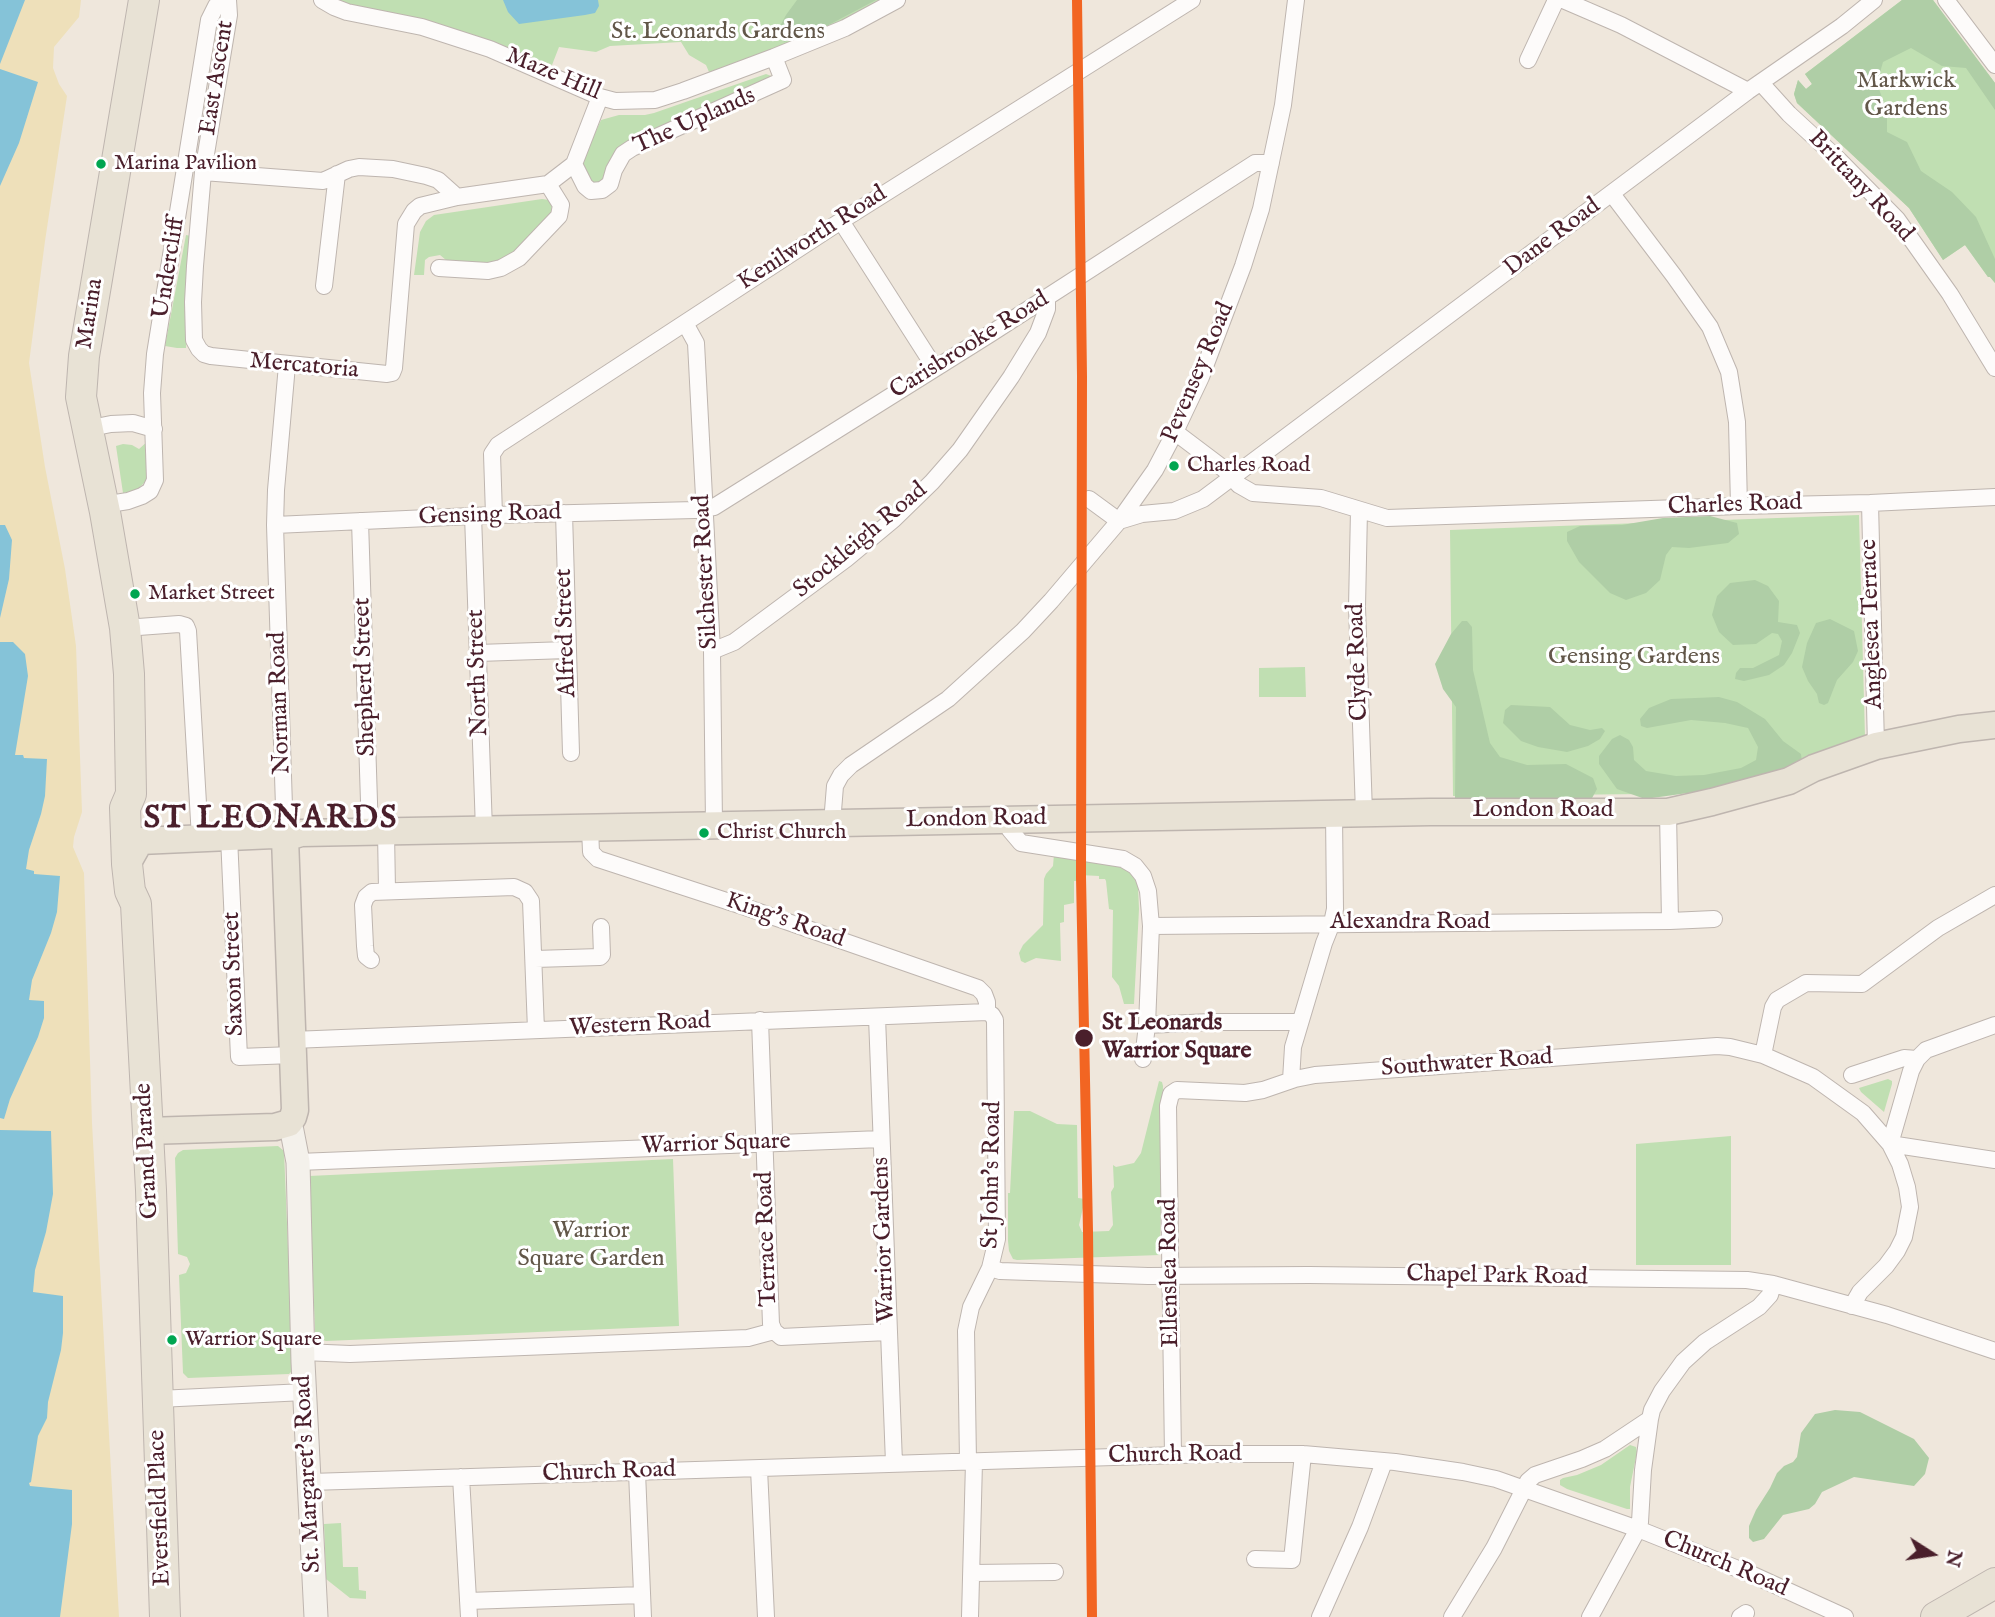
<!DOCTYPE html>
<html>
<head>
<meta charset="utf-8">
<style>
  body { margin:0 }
  #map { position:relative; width:1995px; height:1617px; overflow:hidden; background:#efe7dc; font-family:"IM FELL English",serif }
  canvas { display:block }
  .north { position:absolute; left:1897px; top:1519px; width:70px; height:70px; -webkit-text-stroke:5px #fff; paint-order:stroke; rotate:102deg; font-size:19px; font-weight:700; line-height:28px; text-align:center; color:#4a1f2b }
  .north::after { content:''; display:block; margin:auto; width:24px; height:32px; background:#4a1f2b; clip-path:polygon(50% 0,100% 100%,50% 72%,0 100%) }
</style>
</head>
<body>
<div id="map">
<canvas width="1995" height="1617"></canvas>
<div class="north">N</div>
</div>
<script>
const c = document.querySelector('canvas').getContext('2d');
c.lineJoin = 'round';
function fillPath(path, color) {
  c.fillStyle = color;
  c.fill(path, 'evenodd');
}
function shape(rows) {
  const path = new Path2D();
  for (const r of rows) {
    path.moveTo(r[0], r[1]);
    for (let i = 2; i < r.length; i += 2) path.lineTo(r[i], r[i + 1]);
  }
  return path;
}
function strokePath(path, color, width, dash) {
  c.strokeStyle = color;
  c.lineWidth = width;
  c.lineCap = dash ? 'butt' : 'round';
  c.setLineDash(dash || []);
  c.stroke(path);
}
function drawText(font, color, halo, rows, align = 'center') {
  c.font = font + ' "IM FELL English",serif';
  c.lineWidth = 6;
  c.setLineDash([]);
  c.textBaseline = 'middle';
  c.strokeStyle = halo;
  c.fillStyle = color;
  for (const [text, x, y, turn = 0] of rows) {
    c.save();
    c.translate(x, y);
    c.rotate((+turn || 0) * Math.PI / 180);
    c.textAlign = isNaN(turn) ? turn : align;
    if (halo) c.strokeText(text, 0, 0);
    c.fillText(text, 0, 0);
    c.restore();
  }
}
const green = shape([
  [339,0,882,0,858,13,787,45,709,72,706,65,689,55,681,42,610,46,596,52,559,47,552,65,481,38,439,26,355,7],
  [1902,0,1933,0,1995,83,1995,283,1990,277,1988,277,1965,245,1943,260,1909,208,1797,103,1794,94,1798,80,1806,89,1812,84,1805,74],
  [766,74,774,77,628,146,606,184,590,186,581,170,583,160,601,120,619,115,645,115,654,113],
  [542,199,549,200,552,205,551,215,516,250,501,260,489,266,452,265,440,255,429,257,425,260,424,275,414,275,420,232,426,221,434,215],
  [186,235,191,236,186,348,177,348,165,346],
  [149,440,148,479,137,490,123,493,116,446,123,444,132,445,139,449],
  [1859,515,1865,737,1785,765,1647,794,1453,796,1450,530],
  [1305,667,1306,697,1259,697,1259,668],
  [1054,854,1123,866,1132,873,1138,886,1139,909,1134,1004,1124,1004,1119,986,1112,977,1113,910,1109,909,1106,881,1105,879,1099,879,1099,876,1080,875,1080,881,1074,881,1074,903,1064,905,1064,922,1060,923,1061,961,1036,958,1025,963,1021,961,1019,953,1023,945,1043,925,1044,879,1046,874,1053,866],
  [1888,1079,1892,1081,1892,1084,1884,1112,1861,1092,1859,1088],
  [1159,1081,1162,1082,1163,1086,1160,1255,1017,1260,1013,1259,1009,1251,1008,1241,1008,1193,1010,1193,1014,1111,1030,1111,1057,1124,1077,1125,1078,1198,1085,1199,1079,1225,1082,1232,1109,1231,1113,1225,1111,1192,1114,1187,1113,1165,1116,1167,1134,1163,1141,1153],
  [1731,1136,1731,1265,1636,1265,1636,1144],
  [278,1146,284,1151,293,1370,289,1374,188,1378,183,1373,179,1275,186,1273,190,1264,187,1257,178,1254,175,1158,178,1153,183,1150],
  [673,1159,679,1326,326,1341,320,1339,315,1332,309,1176],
  [1630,1445,1636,1447,1637,1452,1630,1487,1630,1509,1627,1509,1567,1489,1560,1485,1560,1480,1563,1478,1577,1475,1601,1465],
  [341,1523,343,1567,358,1567,359,1590,366,1591,366,1599,350,1598,326,1579,324,1524]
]);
const forest = shape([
  [797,0,876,0,821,29,784,42,778,30,786,15],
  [1902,0,1933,0,1995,83,1995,110,1966,68,1942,66,1911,48,1883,62,1877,83,1887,112,1887,132,1907,142,1921,171,1952,192,1976,217,1995,259,1995,283,1990,277,1988,277,1965,245,1943,260,1909,208,1797,103,1794,94,1798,80,1806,89,1812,84,1805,74],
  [1710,516,1737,523,1739,534,1728,543,1689,548,1672,547,1666,555,1660,580,1646,593,1626,600,1610,593,1579,562,1567,541,1567,532,1580,526,1622,525,1663,518],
  [1755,580,1768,586,1779,601,1778,622,1797,625,1800,633,1792,653,1784,665,1769,675,1744,681,1735,679,1736,673,1740,668,1753,668,1779,655,1782,641,1778,634,1772,633,1756,644,1733,645,1719,632,1712,615,1717,596,1730,583],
  [1830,619,1854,631,1858,651,1853,662,1837,680,1828,703,1824,705,1819,703,1817,694,1808,681,1802,667,1807,643,1816,623],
  [1462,621,1467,621,1472,627,1473,670,1490,743,1500,757,1527,765,1566,764,1593,778,1597,789,1591,800,1460,801,1455,798,1456,707,1443,689,1435,664,1451,634],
  [1719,697,1737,702,1765,719,1783,741,1801,754,1802,762,1761,779,1695,792,1645,799,1617,789,1599,764,1599,756,1612,739,1620,735,1629,740,1633,747,1634,760,1646,771,1676,776,1704,775,1741,768,1756,760,1758,747,1748,728,1725,723,1691,720,1647,728,1641,726,1640,719,1649,708,1671,699],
  [1511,705,1550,707,1570,725,1590,730,1602,728,1605,731,1600,739,1588,746,1567,752,1538,747,1521,741,1503,723,1505,710],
  [1835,1410,1860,1412,1914,1439,1929,1458,1925,1474,1914,1486,1854,1477,1822,1492,1815,1504,1809,1509,1783,1515,1764,1539,1753,1542,1749,1538,1749,1526,1756,1510,1770,1488,1777,1473,1784,1466,1793,1462,1797,1457,1801,1433,1815,1414]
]);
const sand = shape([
  [0,0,81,0,79,17,54,47,53,68,59,84,67,96,45,241,29,363,45,467,65,569,76,646,82,812,74,837,73,847,84,873,92,1123,119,1617,0,1617]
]);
const water = shape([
  [0,0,25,0,0,64],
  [503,0,598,0,599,6,595,13,585,15,519,24,508,12],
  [0,69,38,82,19,143,0,186],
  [0,525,5,525,12,540,9,579,0,618],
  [0,642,13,642,25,654,28,676,15,755,23,755,24,758,47,759,45,796,41,814,29,850,26,869,34,871,34,874,60,876,57,912,51,933,32,980,29,1000,44,1001,44,1018,38,1037,10,1099,4,1119,0,1118],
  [0,1130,51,1131,53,1194,46,1232,35,1270,33,1292,63,1296,63,1333,61,1350,48,1402,47,1418,38,1436,31,1482,29,1483,30,1486,72,1490,72,1524,60,1617,0,1617]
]);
const street = shape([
  [228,0,229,15,203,172,195,266,193,302,194,340,199,349,204,354,211,356,387,374,392,373,394,368,406,224,414,211,420,206,457,197,548,184,574,164,600,97],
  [322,0,334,7,347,12,422,27,490,49,600,97,615,101,655,100,683,91,774,57,845,28,897,0],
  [1563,0,1621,25,1748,91],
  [1946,0,1995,65],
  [1528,60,1556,0],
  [1761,83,1789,114,1839,160,1897,219,1950,294,1995,368],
  [574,164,585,186,591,191,602,190,610,184,614,170,623,154,632,148,783,80,774,57],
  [203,172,323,181,349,169,359,167,393,169,426,176,438,180,457,197],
  [1612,194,1674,276,1710,327,1729,372,1737,422,1739,506],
  [841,221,935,368],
  [439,268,488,271,501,268,519,258,559,216,561,205,548,184],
  [324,286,337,174],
  [685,323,696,343,712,651,714,825],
  [86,429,111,424,133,423,154,429],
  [1175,432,1224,469,1239,485,1253,493,1321,498,1387,518,1739,506,1870,503,1995,497],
  [1089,499,1119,521,1142,514,1174,511,1203,499,1748,91,1842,26,1874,0],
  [1870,503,1876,746],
  [103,505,128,501,142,496,150,491,155,480,152,393,155,354,209,20,216,6,222,0],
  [1359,510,1357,607,1364,813],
  [564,513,571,753],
  [473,515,484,830],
  [494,515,492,454,498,445,841,221,1192,0],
  [360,521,370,833],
  [275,525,494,515,695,510,714,507,990,334,1255,163,1271,163],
  [125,628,179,624,186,626,188,631,200,838],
  [712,651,734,642,846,559,894,519,932,482,960,450,1011,377,1038,333,1047,309,1047,297],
  [478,653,567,650],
  [1668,812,1670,921],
  [1008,819,1010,830,1021,843,1123,859,1135,866,1143,876,1148,891,1151,926,1147,1025,1143,1059],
  [832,823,835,786,841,775,851,765,948,699,1023,631,1051,601,1119,521,1155,470,1175,432,1201,377,1243,266,1261,209,1283,105,1296,0],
  [590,828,591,852,598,859,745,907,978,988,984,994,987,1002,987,1012],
  [386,832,387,890],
  [229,837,239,1057,293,1055],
  [285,838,275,525,276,490,287,365],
  [1151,926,1670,921,1714,919],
  [535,959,600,957,602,955,601,927],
  [371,960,366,956,365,946,363,905,366,897,372,892,514,887,525,892,531,901,536,1030],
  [877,1017,894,1463],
  [760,1020,771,1324,774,1331],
  [1147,1025,1210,1022,1300,1022],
  [292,1040,987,1012],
  [1763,1055,1773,1007,1777,1000,1806,983,1862,984,1938,928,1995,895],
  [1852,1075,1904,1058,1917,1059,1926,1050,1995,1025],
  [1291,1080,1293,1047,1324,943,1332,923,1335,909,1334,814],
  [1890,1144,1995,1160],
  [1890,1144,1911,1071,1917,1059],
  [298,1162,881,1139],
  [990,1268,1000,1271,1148,1276,1309,1275,1747,1280,1773,1284,1887,1315,1995,1351],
  [303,1352,350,1354,748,1338,774,1331,781,1337,888,1332],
  [158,1399,305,1392],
  [1173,1455,1168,1106,1171,1094,1177,1090,1245,1093,1263,1090,1295,1079,1315,1075,1717,1046,1730,1047,1763,1055,1813,1077,1863,1113,1890,1144,1900,1164,1907,1187,1910,1207,1904,1237,1897,1251,1886,1266,1860,1292,1852,1306],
  [968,1462,966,1331,971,1307,990,1268,997,1239,995,1020,992,1015,987,1012],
  [759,1469,766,1617],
  [637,1472,643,1617],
  [461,1477,469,1617],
  [310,1482,1210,1454,1303,1454,1395,1462,1463,1472,1496,1479,1638,1529,1753,1575,1845,1617],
  [1255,1559,1292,1560,1303,1454],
  [972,1573,1055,1572],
  [468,1601,642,1595],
  [970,1617,974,1462],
  [1320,1617,1360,1527,1384,1462],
  [1452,1617,1494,1548,1528,1481,1535,1475,1582,1459,1605,1449,1650,1419,1652,1410,1662,1391,1683,1362,1705,1342,1759,1307,1770,1295,1773,1284],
  [1590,1617,1638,1529,1640,1522,1643,1470,1650,1419],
  [1740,1617,1746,1613]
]);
const secondary = shape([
  [289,1123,292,1131,298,1162,303,1362,316,1617]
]);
const primary = shape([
  [127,864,140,841,274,835,285,838,301,833,1430,812,1668,812,1712,802,1789,781,1814,768,1876,746,1959,729,1995,725],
  [147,1131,275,1127,289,1123,293,1117,295,1110,285,838]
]);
const highway = shape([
  [144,0,84,356,81,397,105,512,125,628,129,674,131,794,125,808,127,864,130,891,136,904,151,1190,165,1617],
  [1936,1617,1995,1583]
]);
const rail1 = shape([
  [1077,0,1082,376,1081,877,1088,1231,1092,1617]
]);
const markers = [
  [101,164,6,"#00a651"],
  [1174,466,6,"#00a651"],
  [135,594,6,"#00a651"],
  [704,833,6,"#00a651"],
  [1084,1038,10,"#4a1f2b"],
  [172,1340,6,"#00a651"]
];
const busNames = [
  ["Marina Pavilion",114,164],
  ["Charles Road",1187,466],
  ["Market Street",148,594],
  ["Christ Church",717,833],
  ["Warrior Square",185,1340]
];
const parkNames = [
  ["St. Leonards Gardens",718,33],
  ["Markwick",1906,82],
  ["Gardens",1906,110],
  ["Gensing Gardens",1634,658],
  ["Warrior",591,1232],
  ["Square Garden",591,1260]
];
const streetNames = [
  ["Maze Hill",553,75,23],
  ["East Ascent",218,78,-81],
  ["The Uplands",695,122,-24],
  ["Brittany Road",1860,187,47],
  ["Dane Road",1553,238,-37],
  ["Kenilworth Road",813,239,-33],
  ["Undercliff",170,268,-81],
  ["Marina",91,314,-81],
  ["Carisbrooke Road",970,346,-32],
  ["Mercatoria",304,367,5],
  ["Pevensey Road",1199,373,-67],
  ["Charles Road",1735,506,-2],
  ["Gensing Road",490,516,-2],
  ["Stockleigh Road",861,541,-40],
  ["Silchester Road",707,572,-93],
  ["Anglesea Terrace",1873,624,-92],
  ["Alfred Street",567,633,-92],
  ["Clyde Road",1359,662,-92],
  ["North Street",479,673,-92],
  ["Shepherd Street",366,677,-92],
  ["Norman Road",281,703,-92],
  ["London Road",1543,811],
  ["London Road",976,820,-1],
  ["King's Road",785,921,19],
  ["Alexandra Road",1410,923],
  ["Saxon Street",235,974,-92],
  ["Western Road",640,1026,-3],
  ["Southwater Road",1467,1064,-4],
  ["Warrior Square",716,1145,-2],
  ["Grand Parade",148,1151,-93],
  ["St John's Road",993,1175,-89],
  ["Terrace Road",768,1239,-92],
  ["Warrior Gardens",885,1240,-92],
  ["Ellenslea Road",1171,1273,-91],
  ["Chapel Park Road",1497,1277,1],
  ["Church Road",1175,1456,-1],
  ["Church Road",609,1473,-2],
  ["St. Margaret's Road",309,1474,-93],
  ["Eversfield Place",161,1508,-92],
  ["Church Road",1725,1565,23]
];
const stopNames = [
  ["St Leonards",1102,1024],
  ["Warrior Square",1102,1052]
];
const districtNames = [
  ["ST LEONARDS",271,820]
];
fillPath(green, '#c0dfb2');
fillPath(forest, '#afcea6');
fillPath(sand, '#eee0ba');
fillPath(water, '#85c3d8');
strokePath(street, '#beb5af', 18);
strokePath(secondary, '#beb5af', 25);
strokePath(primary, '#beb5af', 29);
strokePath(highway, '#beb5af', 32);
strokePath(street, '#fdfbfa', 16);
strokePath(secondary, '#f4f1eb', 23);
strokePath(primary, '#e8e2d5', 26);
strokePath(highway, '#e8e2d5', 30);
strokePath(rail1, '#f26522', 10);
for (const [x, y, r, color] of markers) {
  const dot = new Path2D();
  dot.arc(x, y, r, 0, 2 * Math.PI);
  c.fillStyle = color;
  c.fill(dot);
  strokePath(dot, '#fff', 2.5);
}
drawText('22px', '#4a1f2b', '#fff', busNames, 'left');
drawText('24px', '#625749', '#fff', parkNames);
drawText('24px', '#4a1f2b', '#fff', streetNames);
drawText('bold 24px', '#4a1f2b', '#fff', stopNames, 'left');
c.letterSpacing = '2px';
drawText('bold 32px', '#4a1f2b', '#fff', districtNames);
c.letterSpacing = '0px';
</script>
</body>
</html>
